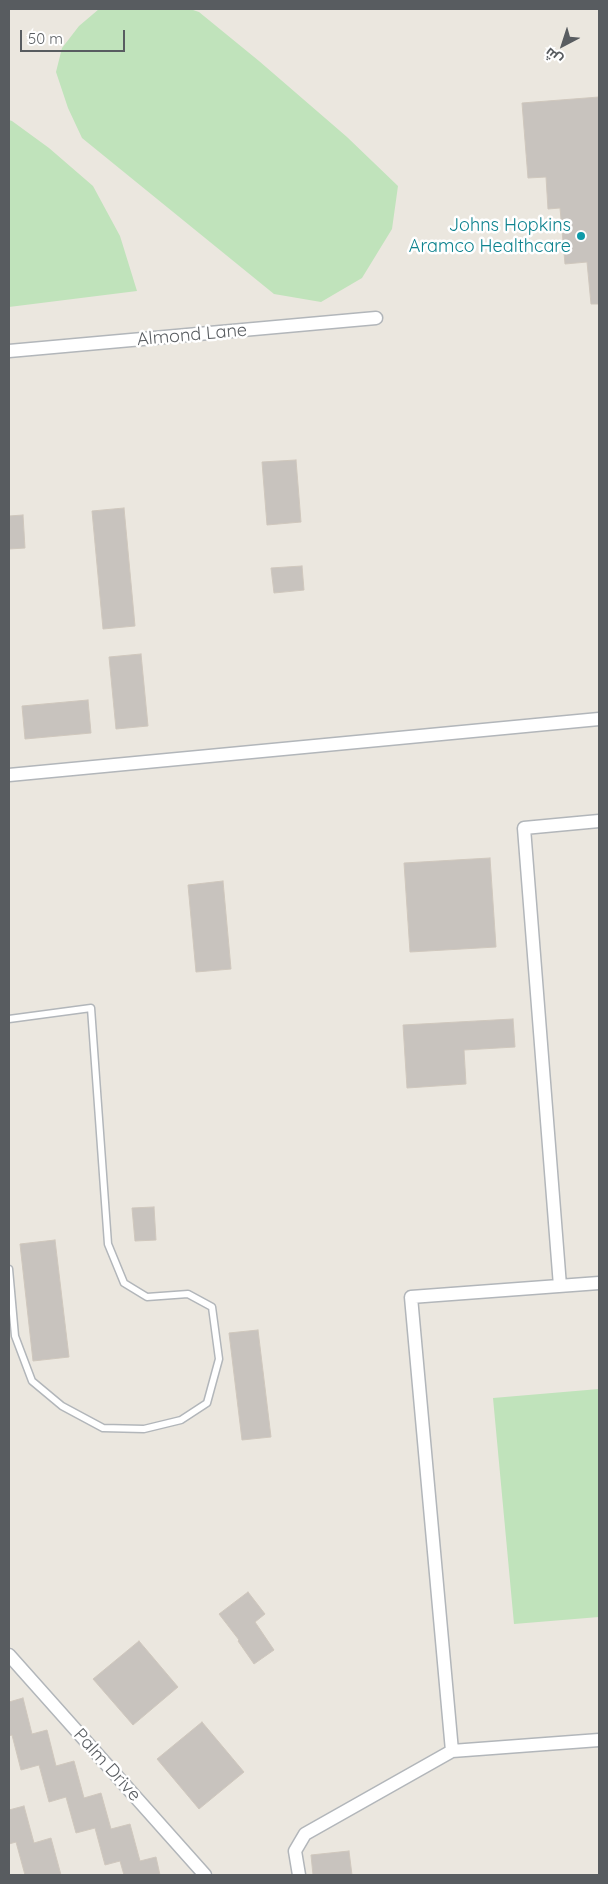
<!DOCTYPE html>
<html>
<head>
<meta charset="utf-8">
<style>
  body { margin:0 }
  #map { position:relative; width:608px; height:1884px; overflow:hidden; background:#ebe7df; font-family:Quicksand,Cairo,sans-serif }
  canvas { display:block }
  .frame { position:absolute; inset:0; border:10px solid #585c60; pointer-events:none }
  .north { position:absolute; left:538px; top:20px; width:50px; height:50px; -webkit-text-stroke:4px #fff; paint-order:stroke; rotate:220deg; font-size:14px; font-weight:700; line-height:20px; text-align:center; color:#585c60 }
  .north::after { content:''; display:block; margin:auto; width:18px; height:22px; background:#585c60; clip-path:polygon(50% 0,100% 100%,50% 72%,0 100%) }
  .scale { position:absolute; left:20px; top:30px; width:105px; height:22px; box-sizing:border-box; border:2px solid #585c60; border-top:0; padding-left:6px; font-size:15px; line-height:18px; white-space:nowrap; color:#585c60; -webkit-text-stroke:4px #fff; paint-order:stroke }
</style>
</head>
<body>
<div id="map">
<canvas width="608" height="1884"></canvas>
<div class="frame"></div>
<div class="north">ش</div>
<div class="scale">50 m</div>
</div>
<script>
const c = document.querySelector('canvas').getContext('2d');
c.lineJoin = 'round';
function fillPath(path, color) {
  c.fillStyle = color;
  c.fill(path, 'evenodd');
}
function shape(rows) {
  const path = new Path2D();
  for (const r of rows) {
    path.moveTo(r[0], r[1]);
    for (let i = 2; i < r.length; i += 2) path.lineTo(r[i], r[i + 1]);
  }
  return path;
}
function strokePath(path, color, width, dash) {
  c.strokeStyle = color;
  c.lineWidth = width;
  c.lineCap = dash ? 'butt' : 'round';
  c.setLineDash(dash || []);
  c.stroke(path);
}
function drawText(font, color, halo, rows, align = 'center') {
  c.font = font + ' Quicksand,sans-serif';
  c.lineWidth = 5;
  c.setLineDash([]);
  c.textBaseline = 'middle';
  c.strokeStyle = halo;
  c.fillStyle = color;
  for (const [text, x, y, turn = 0] of rows) {
    c.save();
    c.translate(x, y);
    c.rotate((+turn || 0) * Math.PI / 180);
    c.textAlign = isNaN(turn) ? turn : align;
    if (halo) c.strokeText(text, 0, 0);
    c.fillText(text, 0, 0);
    c.restore();
  }
}
const green = shape([
  [99,9,190,9,199,12,259,61,347,137,398,186,392,229,362,278,321,302,274,294,82,138,68,108,56,72,62,48,79,26],
  [9,120,12,121,49,148,93,186,120,236,137,291,9,307],
  [599,1389,599,1617,514,1624,493,1398]
]);
const building = shape([
  [599,97,599,304,591,304,587,262,565,264,560,208,548,209,546,177,528,178,522,103,599,97],
  [296,460,301,522,267,525,262,462,296,460],
  [124,508,135,626,103,629,92,511,124,508],
  [23,515,25,548,9,549,9,516,23,515],
  [302,566,304,590,274,593,271,568,302,566],
  [141,654,148,726,116,729,109,657,141,654],
  [88,700,91,733,25,739,22,706,88,700],
  [490,858,496,947,410,952,404,863,490,858],
  [223,881,231,969,196,972,188,885,223,881],
  [513,1019,515,1047,464,1050,466,1084,407,1088,403,1025,513,1019],
  [154,1207,156,1240,135,1241,132,1208,154,1207],
  [55,1240,69,1357,33,1361,20,1244,55,1240],
  [258,1330,271,1437,242,1440,229,1333,258,1330],
  [248,1592,265,1614,255,1622,274,1650,254,1664,238,1641,239,1640,219,1614,248,1592],
  [139,1641,178,1687,133,1725,93,1679,139,1641],
  [23,1698,32,1734,47,1730,56,1766,74,1761,84,1798,101,1793,111,1829,130,1824,140,1861,156,1857,160,1875,124,1875,120,1861,105,1865,95,1828,76,1833,66,1797,49,1802,39,1765,21,1770,12,1735,9,1736,9,1702,23,1698],
  [202,1722,244,1772,199,1809,157,1759,202,1722],
  [24,1806,34,1843,51,1838,61,1875,25,1875,16,1842,9,1844,9,1810,24,1806],
  [349,1851,352,1875,313,1875,311,1855,349,1851]
]);
const service = shape([
  [9,1019,91,1008,108,1244,124,1283,147,1297,188,1294,212,1307,219,1359,207,1403,181,1420,144,1429,103,1428,62,1406,32,1381,15,1336,9,1269]
]);
const minor = shape([
  [9,351,376,318],
  [9,775,599,719],
  [560,1286,524,828,599,821],
  [9,1655,205,1875],
  [452,1751,411,1297,599,1283],
  [299,1875,295,1851,305,1834,452,1751,599,1740]
]);
const markers = [
  [581,236,5,"#0f9aa8"]
];
const cultureNames = [
  ["Johns Hopkins",571,226],
  ["Aramco Healthcare",571,247]
];
const streetNames = [
  ["Almond Lane",192,335,-5],
  ["Palm Drive",107,1765,48]
];
fillPath(green, '#c0e3bb');
fillPath(building, '#c8c3be');
strokePath(building, '#cfc7bd', 1);
strokePath(service, '#b2b6ba', 9);
strokePath(minor, '#b2b6ba', 15);
strokePath(service, '#fff', 6);
strokePath(minor, '#fff', 12);
for (const [x, y, r, color] of markers) {
  const dot = new Path2D();
  dot.arc(x, y, r, 0, 2 * Math.PI);
  c.fillStyle = color;
  c.fill(dot);
  strokePath(dot, '#fff', 2);
}
drawText('18px', '#0d838f', '#fff', cultureNames, 'right');
drawText('18px', '#585c60', '#fff', streetNames);
</script>
</body>
</html>
